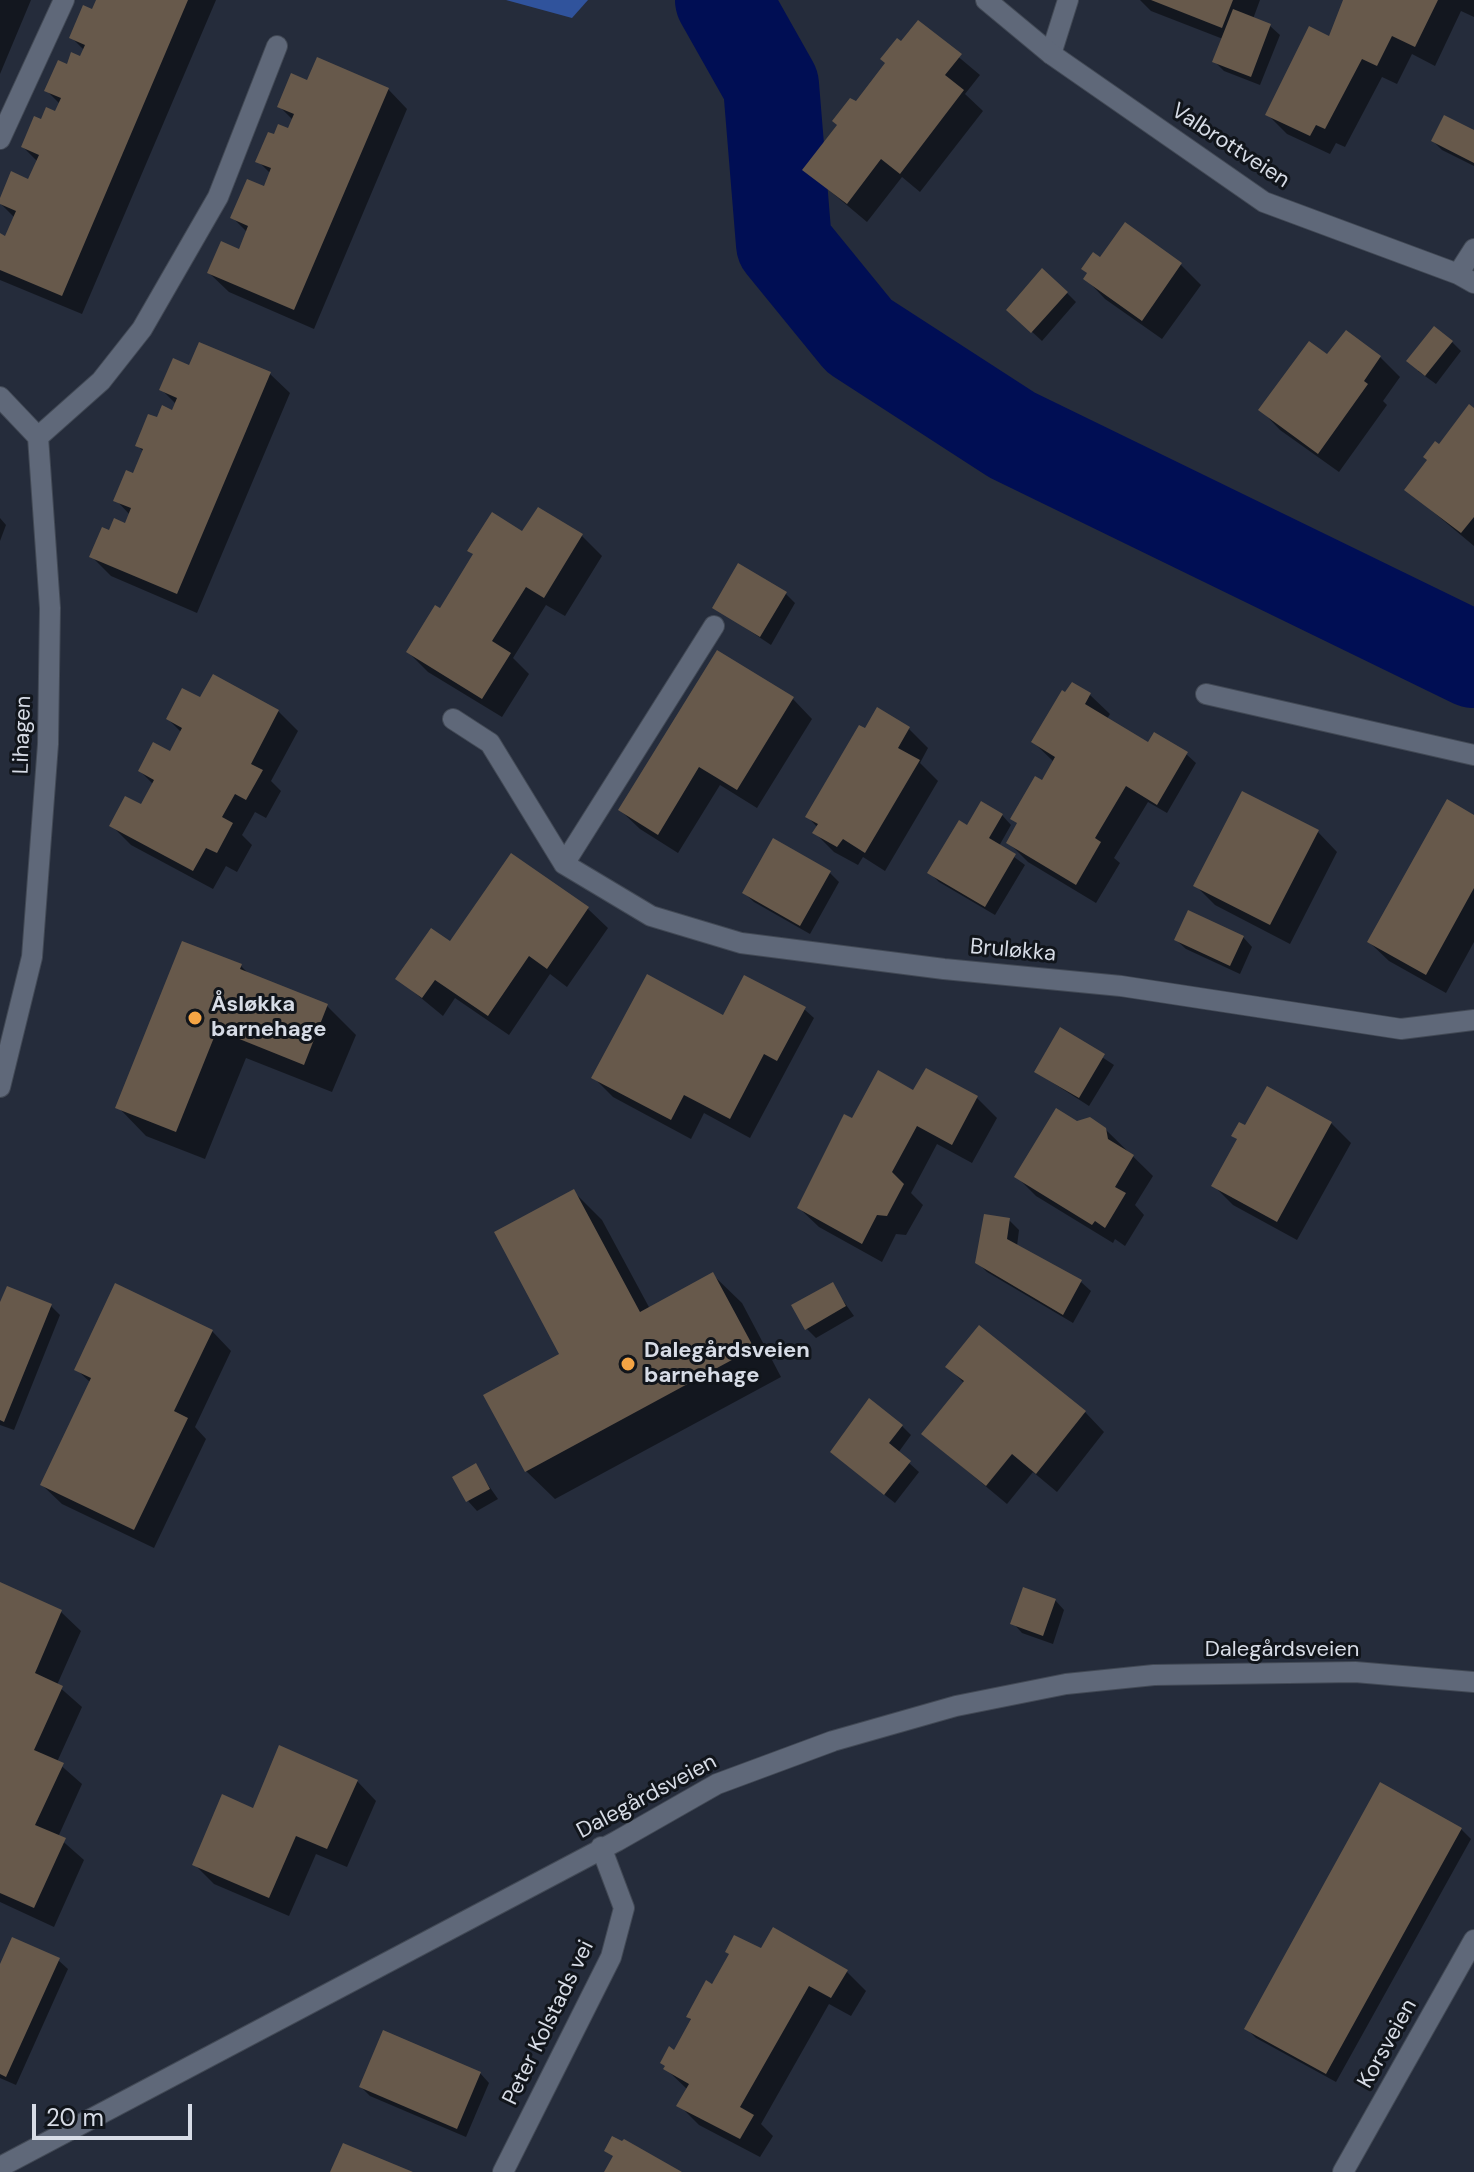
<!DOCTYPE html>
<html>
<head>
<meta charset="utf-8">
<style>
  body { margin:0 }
  #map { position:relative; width:1474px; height:2172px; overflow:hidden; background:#252c3b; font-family:"DM Sans",sans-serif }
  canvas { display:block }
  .scale { position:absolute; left:32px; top:2104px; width:160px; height:36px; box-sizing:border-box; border:4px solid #d7dce6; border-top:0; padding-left:10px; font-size:24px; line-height:28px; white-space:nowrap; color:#d7dce6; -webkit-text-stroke:6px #11151b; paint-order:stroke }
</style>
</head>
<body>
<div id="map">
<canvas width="1474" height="2172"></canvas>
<div class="scale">20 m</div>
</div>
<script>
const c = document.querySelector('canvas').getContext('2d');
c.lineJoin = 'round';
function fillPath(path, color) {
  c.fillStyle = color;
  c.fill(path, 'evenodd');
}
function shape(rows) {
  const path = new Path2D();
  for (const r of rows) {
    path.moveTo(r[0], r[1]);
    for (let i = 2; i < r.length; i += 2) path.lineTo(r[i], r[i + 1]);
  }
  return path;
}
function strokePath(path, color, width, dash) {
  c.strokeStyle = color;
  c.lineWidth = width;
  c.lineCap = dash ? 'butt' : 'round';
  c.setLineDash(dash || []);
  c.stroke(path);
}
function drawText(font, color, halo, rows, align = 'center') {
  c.font = font + ' "DM Sans",sans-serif';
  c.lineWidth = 6;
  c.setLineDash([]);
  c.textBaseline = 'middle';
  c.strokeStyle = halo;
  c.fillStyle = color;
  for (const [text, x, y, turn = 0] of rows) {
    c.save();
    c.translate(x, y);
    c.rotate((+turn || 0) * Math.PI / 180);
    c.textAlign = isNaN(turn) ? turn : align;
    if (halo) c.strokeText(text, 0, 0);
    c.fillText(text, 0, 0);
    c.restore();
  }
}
const forest = shape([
  [506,0,588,0,572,18]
]);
const shadow = shape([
  [0,0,31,0,0,74],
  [106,0,216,0,82,314,0,280,0,236,6,238,15,218,0,203,30,181,38,162,23,147,42,122,56,114,60,104,47,91,68,66,82,59,85,51,71,37],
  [1140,0,1260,0,1253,19,1270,26,1280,35,1260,85,1224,71,1215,62,1223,39,1151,11],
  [1347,0,1474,0,1474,17,1461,11,1435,66,1412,54,1397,84,1382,77,1345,147,1336,143,1330,154,1287,134,1267,114,1330,39],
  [918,23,980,75,965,94,983,111,920,192,902,177,867,222,805,170],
  [308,83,388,89,407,109,314,329,229,292,209,273,240,252,248,233,233,218,265,188,271,174,258,161,289,130,294,121,279,106],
  [1474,132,1474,166,1442,150,1433,141],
  [1125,225,1181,265,1201,285,1162,339,1105,299,1086,279],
  [1067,293,1076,302,1042,341,1018,319],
  [1452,342,1461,351,1436,384,1418,371],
  [1328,357,1380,357,1400,377,1383,401,1387,405,1339,472,1280,430,1261,410],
  [190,368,270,374,290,393,197,613,111,576,92,557,110,532,126,525,130,515,116,500,134,475,144,452,137,445,158,420,173,413,177,405,162,390],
  [1474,411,1474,546,1407,490,1440,447],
  [538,509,582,536,602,556,565,616,546,605,513,658,529,674,502,717,428,672,408,652,523,534],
  [0,518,6,525,0,541],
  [786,594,795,603,771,645,714,607],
  [1073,684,1090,695,1110,714,1107,719,1156,749,1186,754,1196,763,1167,813,1148,802,1114,858,1120,863,1096,903,1028,862,1008,842,1053,761,1033,742],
  [793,699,812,719,757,808,720,785,678,853,640,829,620,810],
  [201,700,278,711,298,731,271,781,281,791,266,818,255,812,242,835,252,845,237,872,226,866,213,889,131,845,111,825,142,807,154,785,140,771,170,753,182,733,168,719],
  [909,729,928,748,920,763,938,781,885,871,863,857,858,865,834,852,815,833,818,828,807,816,865,731],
  [1002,815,1011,825,999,846,1025,865,995,915,939,882,930,873,967,827],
  [1474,817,1474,942,1446,993,1389,961,1369,942],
  [1318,832,1337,852,1290,944,1215,905,1196,886],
  [512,856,588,909,608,928,567,987,550,974,509,1035,455,998,443,1016,398,979,451,944],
  [830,873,839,882,810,934,754,902,744,893],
  [1243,937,1252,947,1240,974,1186,949,1176,940],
  [241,966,250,975,327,1006,356,1035,332,1092,246,1058,205,1159,146,1136,118,1107],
  [804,1009,814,1018,750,1138,704,1113,691,1139,613,1097,593,1077,731,1021],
  [1061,1030,1114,1065,1089,1106,1036,1072],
  [926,1070,977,1098,997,1118,972,1163,937,1144,911,1193,923,1205,906,1235,896,1234,882,1262,819,1227,799,1208,845,1117,852,1121,914,1093],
  [1331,1123,1351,1143,1297,1240,1233,1205,1213,1185,1246,1128],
  [1105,1129,1153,1176,1135,1205,1144,1215,1125,1246,1115,1239,1113,1243,1036,1196,1017,1177],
  [573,1191,602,1220,650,1309,713,1275,742,1303,781,1377,555,1499,526,1471,562,1354],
  [1009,1220,1019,1230,1017,1246,1081,1282,1091,1291,1073,1323,987,1272,977,1262],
  [832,1285,854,1316,816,1338,806,1328],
  [50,1305,60,1315,14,1430,0,1425,0,1308],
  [212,1331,231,1351,195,1427,206,1439,154,1548,62,1504,42,1485,91,1383,76,1369],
  [948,1367,1085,1412,1104,1432,1057,1492,1033,1472,1007,1504,923,1434,964,1383],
  [902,1426,911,1435,898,1453,919,1472,895,1503,842,1461],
  [475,1466,498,1499,477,1511,468,1501],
  [0,1584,61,1612,81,1631,57,1685,82,1707,57,1762,82,1784,58,1837,84,1860,54,1927,0,1902],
  [1055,1600,1064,1610,1053,1644,1022,1633,1013,1623],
  [357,1781,376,1801,347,1867,316,1854,289,1916,214,1884,194,1864,254,1810],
  [1461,1829,1471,1839,1336,2082,1256,2038,1247,2029],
  [762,1950,847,1972,866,1991,851,2016,829,2004,761,2124,773,2136,760,2157,699,2125,679,2105,688,2090,666,2069,692,2021,688,2017,712,1986],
  [58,1960,68,1969,16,2085,0,2078,0,1969],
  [480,2073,489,2083,466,2137,370,2096,361,2087]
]);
const river = shape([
  [723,0,771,85,784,244,859,336,1012,435,1474,660]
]);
const building = shape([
  [96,0,188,0,62,296,0,270,0,233,5,236,16,211,0,204,0,198,11,171,28,179,39,155,21,147,34,116,41,119,46,107,55,111,61,98,44,91,58,60,67,64,71,52,80,56,85,45,69,38,83,5,92,9],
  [1151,0,1233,0,1222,28],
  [1343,0,1438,0,1415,47,1392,36,1377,66,1362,59,1325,129,1316,125,1310,136,1265,115,1309,26,1329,36],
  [1233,9,1271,24,1251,77,1212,62],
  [918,20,962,54,945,75,964,90,900,174,881,159,847,204,802,170,837,125,832,121,850,98,856,101,885,63,880,59,897,38,901,41],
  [317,57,389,88,294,310,207,273,221,241,239,249,248,226,230,218,247,179,264,186,271,168,255,162,268,132,274,134,278,124,288,128,294,114,277,107,291,73,307,80],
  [1444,115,1474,130,1474,163,1431,141],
  [1125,222,1182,263,1142,321,1083,279,1087,273,1081,269,1093,252,1100,257],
  [1042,268,1068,292,1031,333,1006,310],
  [1434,326,1453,341,1425,376,1406,361],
  [1346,330,1381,356,1364,381,1368,384,1318,454,1258,410,1309,341,1327,354],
  [199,342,271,372,177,594,89,557,102,527,109,530,114,518,125,523,131,508,113,501,126,470,133,473,143,449,135,446,148,414,157,417,162,405,172,410,177,398,159,390,173,358,189,365],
  [1469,404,1474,408,1474,517,1461,533,1404,490,1427,460,1423,457,1435,441,1439,444],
  [538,507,583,534,544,598,526,587,492,641,511,653,482,699,406,652,435,605,440,608,473,554,467,551,492,512,522,531],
  [738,563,787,592,760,637,712,608],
  [717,650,794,697,737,790,699,767,658,835,618,810],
  [213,674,279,710,251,764,263,770,246,800,235,794,222,817,233,823,217,853,206,848,193,871,109,826,125,796,141,804,154,780,138,771,153,742,170,751,182,728,166,719,182,688,200,697],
  [1072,682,1091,693,1085,704,1148,742,1154,732,1188,752,1157,805,1126,786,1095,838,1101,842,1076,885,1006,843,1017,823,1010,819,1035,776,1042,780,1055,757,1031,742,1062,690,1065,692],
  [877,707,910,727,898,748,920,760,865,853,843,839,837,847,812,833,818,824,805,817,859,725,865,728],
  [1242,791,1319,830,1270,925,1193,886],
  [1447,799,1474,815,1474,888,1426,975,1367,942],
  [981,801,1003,814,989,838,1016,854,985,907,927,873,959,820,967,825],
  [773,838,831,871,800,926,742,893],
  [511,853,589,907,547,969,529,956,488,1016,435,980,422,998,395,979,431,928,450,941],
  [1188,910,1244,936,1230,966,1174,940],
  [182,941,242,964,240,969,328,1004,304,1065,217,1030,176,1132,115,1108],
  [647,974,723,1015,744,975,806,1007,777,1061,764,1054,730,1119,684,1095,671,1120,591,1078],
  [1060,1027,1105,1054,1079,1098,1034,1072],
  [926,1068,978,1096,952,1145,917,1126,892,1172,904,1184,887,1216,877,1215,862,1244,797,1208,844,1114,852,1118,878,1070,913,1090],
  [1267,1086,1332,1122,1277,1222,1211,1186,1237,1139,1231,1136,1239,1122,1245,1125],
  [1056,1108,1077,1121,1090,1117,1106,1128,1108,1139,1134,1155,1115,1187,1126,1193,1105,1228,1095,1221,1092,1225,1014,1177],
  [574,1189,640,1312,713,1272,754,1348,525,1472,483,1395,559,1354,494,1232],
  [984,1214,1010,1218,1007,1239,1082,1280,1063,1315,975,1263],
  [833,1282,846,1306,805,1330,791,1305],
  [115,1283,213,1330,174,1411,188,1418,134,1530,40,1485,91,1378,74,1370],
  [7,1286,52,1304,4,1422,0,1420,0,1302],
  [979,1325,1086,1411,1036,1474,1012,1454,986,1486,921,1434,964,1381,945,1367],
  [869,1398,903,1425,889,1443,911,1461,884,1495,830,1452],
  [476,1463,490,1489,466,1502,452,1477],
  [0,1582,62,1610,35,1673,63,1686,34,1750,64,1763,35,1825,66,1838,34,1908,0,1893],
  [1023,1587,1056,1599,1043,1636,1010,1624],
  [279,1745,358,1780,327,1849,296,1836,269,1898,192,1865,222,1794,253,1808],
  [1380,1782,1462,1828,1326,2074,1244,2029],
  [773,1927,848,1970,831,1998,809,1986,740,2107,754,2115,740,2139,676,2106,689,2084,663,2069,665,2066,660,2063,669,2046,674,2050,691,2019,686,2017,706,1980,712,1984,729,1954,725,1952,734,1935,761,1948],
  [12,1937,60,1958,6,2077,0,2074,0,1964],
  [383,2030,481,2072,457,2129,359,2087],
  [612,2136,622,2141,624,2139,682,2172,604,2172,613,2156,604,2151],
  [343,2143,413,2172,330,2172]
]);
const service = shape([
  [1051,54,1068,0],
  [1206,694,1474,755]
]);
const minor = shape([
  [986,0,1051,54,1264,202,1458,274,1474,283],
  [0,139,64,0],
  [1458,274,1474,249],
  [0,397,38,437,50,608,48,744,32,957,0,1087],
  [38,437,101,381,142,329,218,197,277,46],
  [453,719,490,743,564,864,651,916,741,943,944,969,1121,986,1401,1029,1474,1020],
  [564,864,714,626],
  [0,2167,617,1841,717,1784,833,1741,956,1706,1066,1684,1154,1675,1355,1672,1474,1682],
  [503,2172,611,1957,624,1908,601,1847],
  [1343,2172,1474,1940]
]);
const markers = [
  [195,1018,8,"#f4a444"],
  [628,1364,8,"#f4a444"]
];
const streetNames = [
  ["Valbrottveien",1230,146,33],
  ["Lihagen",23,735,-88],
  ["Bruløkka",1013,951,5],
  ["Dalegårdsveien",1282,1650],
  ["Dalegårdsveien",647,1797,-28],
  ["Peter Kolstads vei",549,2023,-64],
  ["Korsveien",1388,2044,-61]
];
const poiNames = [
  ["Åsløkka",211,1005],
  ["barnehage",211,1030],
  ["Dalegårdsveien",644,1351],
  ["barnehage",644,1376]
];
fillPath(forest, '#30539c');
fillPath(shadow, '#0007');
strokePath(river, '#000e54', 96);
fillPath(building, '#67594b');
strokePath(service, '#424955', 22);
strokePath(minor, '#424955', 22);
strokePath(service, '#5f6879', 20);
strokePath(minor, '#5f6879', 20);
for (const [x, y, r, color] of markers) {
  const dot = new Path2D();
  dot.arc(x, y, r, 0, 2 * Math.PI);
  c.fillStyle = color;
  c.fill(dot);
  strokePath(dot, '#11151b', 3);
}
drawText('22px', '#d7dce6', '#11151b', streetNames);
drawText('bold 22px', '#d7dce6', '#11151b', poiNames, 'left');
</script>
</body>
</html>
